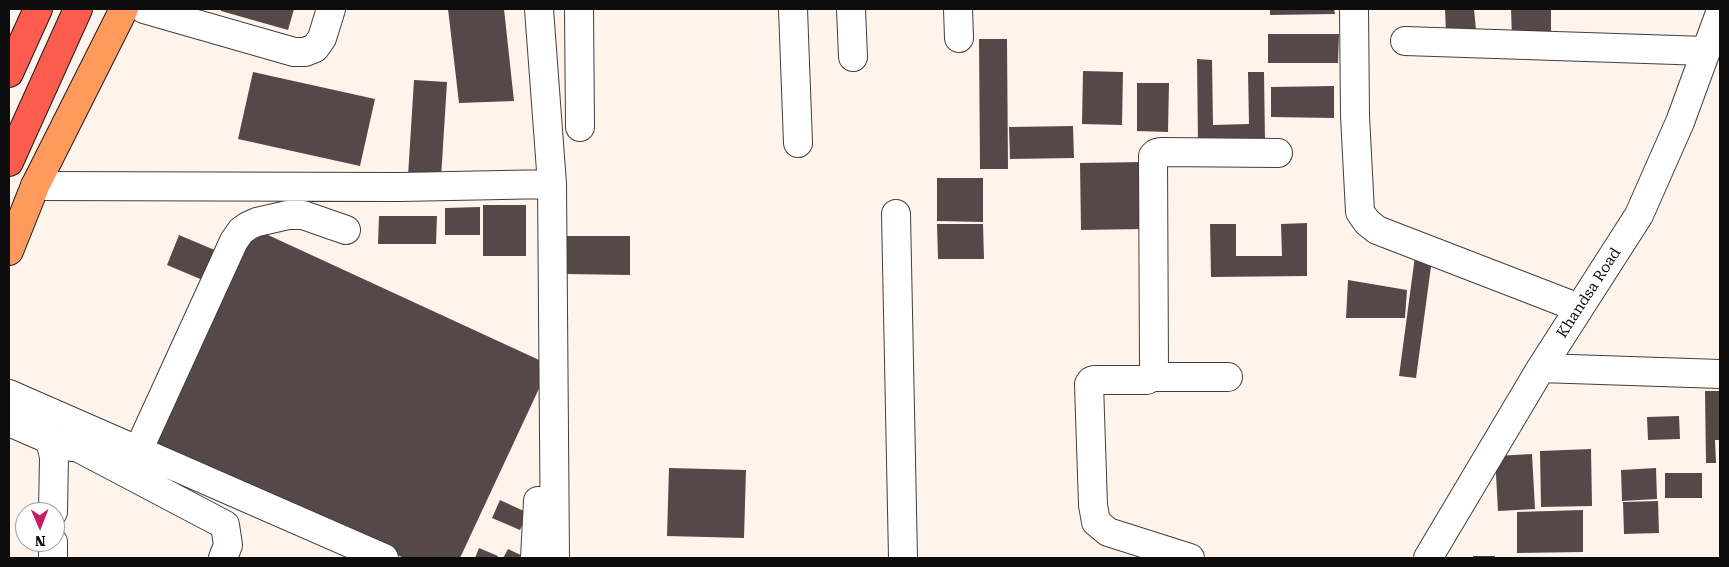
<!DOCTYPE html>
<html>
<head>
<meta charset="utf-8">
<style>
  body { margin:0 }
  #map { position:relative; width:1729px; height:567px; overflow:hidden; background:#fff4ec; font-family:"Roboto Serif",serif }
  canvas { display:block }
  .frame { position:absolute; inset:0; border:10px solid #0c0c0c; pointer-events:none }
  .north { position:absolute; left:15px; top:502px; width:50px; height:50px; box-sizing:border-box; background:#fff; border:1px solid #9e9e9e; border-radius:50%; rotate:179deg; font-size:14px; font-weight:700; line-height:20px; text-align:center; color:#0c0c0c }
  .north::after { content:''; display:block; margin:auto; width:18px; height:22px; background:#c31e64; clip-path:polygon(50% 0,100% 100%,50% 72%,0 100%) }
</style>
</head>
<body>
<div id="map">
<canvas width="1729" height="567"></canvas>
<div class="frame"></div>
<div class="north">N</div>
</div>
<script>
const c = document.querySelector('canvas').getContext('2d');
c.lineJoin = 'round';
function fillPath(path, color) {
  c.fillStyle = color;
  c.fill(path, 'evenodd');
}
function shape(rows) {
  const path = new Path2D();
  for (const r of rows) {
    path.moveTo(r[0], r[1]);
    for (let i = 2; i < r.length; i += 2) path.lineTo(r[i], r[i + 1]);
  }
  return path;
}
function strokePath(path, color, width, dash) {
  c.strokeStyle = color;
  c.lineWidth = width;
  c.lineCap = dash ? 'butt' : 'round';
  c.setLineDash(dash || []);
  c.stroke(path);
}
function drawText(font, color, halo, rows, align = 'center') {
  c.font = font + ' "Roboto Serif",serif';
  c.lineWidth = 5;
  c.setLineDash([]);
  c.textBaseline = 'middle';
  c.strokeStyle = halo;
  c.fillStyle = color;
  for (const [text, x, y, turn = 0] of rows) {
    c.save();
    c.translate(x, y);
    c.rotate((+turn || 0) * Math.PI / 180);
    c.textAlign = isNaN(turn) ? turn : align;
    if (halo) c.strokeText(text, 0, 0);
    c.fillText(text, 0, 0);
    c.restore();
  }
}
const building = shape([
  [221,9,294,9,288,30,221,11],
  [448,9,504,9,514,101,459,103],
  [1270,9,1334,9,1335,14,1270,15],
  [1445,9,1474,9,1476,30,1446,32],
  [1511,9,1551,9,1551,36,1512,38],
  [1268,34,1339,34,1338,63,1268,63],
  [979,39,1007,39,1008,169,980,169],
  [1197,59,1212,60,1213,125,1249,124,1248,72,1264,72,1265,142,1198,143],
  [1083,71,1123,72,1122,125,1082,124],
  [253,72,375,99,360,166,238,139],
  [414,80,447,82,441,178,408,176],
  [1137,83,1169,83,1168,132,1137,131],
  [1334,86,1334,118,1271,117,1271,87],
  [1073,126,1074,158,1010,159,1009,127],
  [1143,162,1144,229,1081,230,1080,163],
  [937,178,983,178,983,222,937,221],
  [483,205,526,205,526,256,483,256],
  [480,207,480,235,445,235,445,208],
  [379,216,437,216,436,244,378,244],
  [1307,223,1307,276,1211,277,1210,224,1236,224,1236,256,1282,256,1281,224],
  [937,224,983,224,984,259,938,259],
  [255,229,550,365,460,558,404,558,155,444],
  [179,235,217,251,205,281,167,265],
  [567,236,630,236,630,275,567,274],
  [1415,256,1432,259,1416,378,1399,376],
  [1348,280,1407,290,1405,318,1346,318],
  [1705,391,1720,391,1720,440,1715,440,1716,463,1706,463],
  [1679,416,1680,439,1648,440,1647,417],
  [1591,449,1592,506,1541,507,1540,451],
  [1532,454,1535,509,1498,511,1495,456],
  [669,468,746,470,744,538,667,536],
  [1656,468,1657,499,1622,501,1621,470],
  [1665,473,1702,473,1702,498,1665,498],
  [500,500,528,513,520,530,492,518],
  [1658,501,1659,533,1624,534,1623,502],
  [1583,510,1583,552,1517,553,1517,512],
  [479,548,498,556,497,558,475,558],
  [508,549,527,558,503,558],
  [1473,556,1495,556,1495,558,1473,558]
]);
const minor = shape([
  [144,9,294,52,305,52,315,48,322,38,331,9],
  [539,9,552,184,555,558],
  [579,9,580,127],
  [793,9,798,143],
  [851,9,853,57],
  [958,9,959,38],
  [1354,9,1355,116,1360,212,1367,222,1377,230,1579,308],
  [1405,41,1706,51],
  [35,186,400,187,552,184],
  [896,214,903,558],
  [1541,368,1720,374],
  [1152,377,1228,377],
  [9,394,384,558],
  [9,422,46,438,51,444,54,457,53,512],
  [51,444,79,448,225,525,228,545,223,558],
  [138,451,234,241,241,231,248,226,257,222,288,215,303,215,346,230],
  [53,558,53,542],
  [535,558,538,501],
  [1190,558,1108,532,1096,522,1093,505,1089,384,1091,381,1094,380,1147,380,1152,377,1154,370,1153,156,1156,153,1160,152,1278,153],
  [1428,558,1541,368,1639,215,1680,122,1720,13]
]);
const major = shape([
  [9,251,35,186,124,9]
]);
const highway = shape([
  [9,73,38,9],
  [9,162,78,9]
]);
const streetNames = [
  ["Khandsa Road",1589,293,-57]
];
fillPath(building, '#564848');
strokePath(minor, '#3f3f3f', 30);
strokePath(major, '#1d1d1d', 30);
strokePath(highway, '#1d1d1d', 30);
strokePath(minor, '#fff', 28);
strokePath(major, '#ff9a5c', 28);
strokePath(highway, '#fb5c4d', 28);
drawText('15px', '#0c0c0c', '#fff', streetNames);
</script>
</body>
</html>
